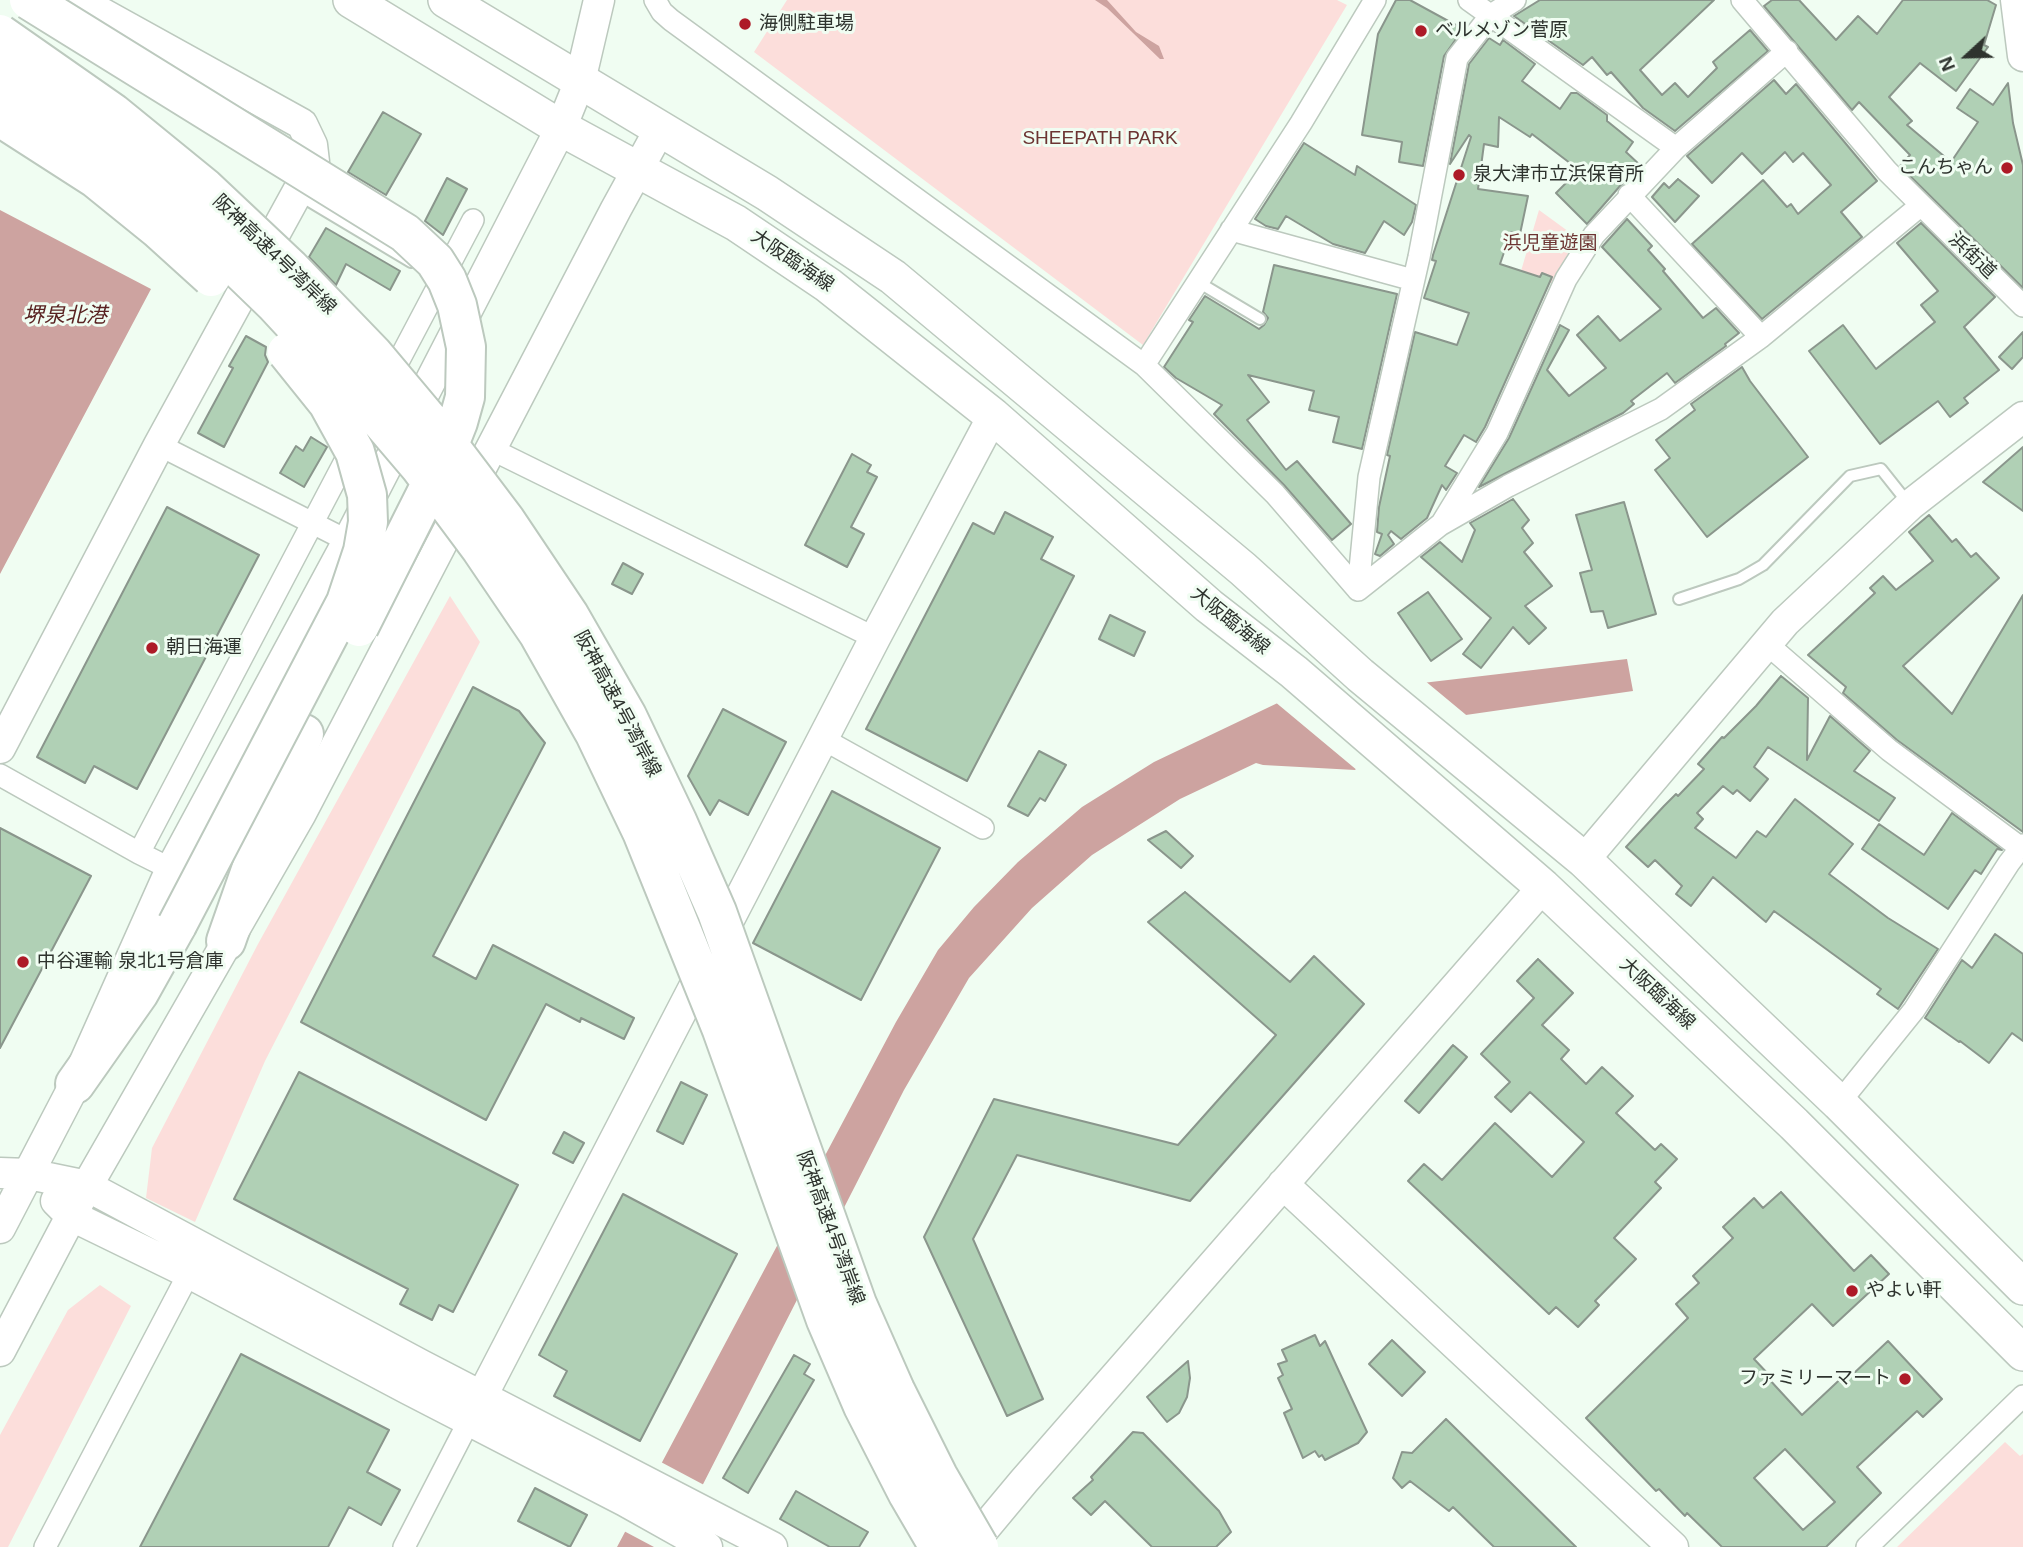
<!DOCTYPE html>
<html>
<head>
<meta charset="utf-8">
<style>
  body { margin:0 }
  #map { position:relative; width:2023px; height:1547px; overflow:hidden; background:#f0fdf2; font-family:Arial,sans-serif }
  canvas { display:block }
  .north { position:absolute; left:1932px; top:21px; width:70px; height:70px; -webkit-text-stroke:5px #f0fdf2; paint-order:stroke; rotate:248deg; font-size:19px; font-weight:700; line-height:28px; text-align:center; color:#2e332e }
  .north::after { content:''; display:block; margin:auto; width:24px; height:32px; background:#2e332e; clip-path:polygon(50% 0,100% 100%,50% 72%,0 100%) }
</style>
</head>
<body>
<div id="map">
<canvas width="2023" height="1547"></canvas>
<div class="north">N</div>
</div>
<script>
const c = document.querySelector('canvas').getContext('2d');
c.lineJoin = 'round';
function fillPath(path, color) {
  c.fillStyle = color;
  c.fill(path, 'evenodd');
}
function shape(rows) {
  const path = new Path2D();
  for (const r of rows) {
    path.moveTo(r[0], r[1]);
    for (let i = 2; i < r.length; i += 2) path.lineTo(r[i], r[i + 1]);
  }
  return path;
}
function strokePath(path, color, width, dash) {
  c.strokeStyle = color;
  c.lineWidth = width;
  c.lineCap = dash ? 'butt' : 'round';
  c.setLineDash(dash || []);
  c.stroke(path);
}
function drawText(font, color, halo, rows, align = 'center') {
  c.font = font + ' Arial,"Noto Sans JP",sans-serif';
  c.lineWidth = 6;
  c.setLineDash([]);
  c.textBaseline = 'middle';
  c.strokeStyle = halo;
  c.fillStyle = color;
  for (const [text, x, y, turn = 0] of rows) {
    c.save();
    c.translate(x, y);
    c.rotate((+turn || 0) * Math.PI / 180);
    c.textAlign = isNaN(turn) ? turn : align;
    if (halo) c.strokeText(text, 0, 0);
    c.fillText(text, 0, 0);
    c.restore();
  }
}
const green = shape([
  [787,0,1337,0,1347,5,1143,345,754,52],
  [1539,210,1576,237,1553,284,1521,271],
  [450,596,480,642,265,1061,195,1222,146,1198,152,1148,258,944],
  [100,1285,131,1306,8,1547,0,1547,0,1435,68,1310],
  [2005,1442,2020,1456,2023,1454,2023,1547,1897,1547]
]);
const water = shape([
  [1095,0,1107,0,1136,32,1159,46,1164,59,1160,59,1107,8],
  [0,210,151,289,0,574],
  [1627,659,1633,691,1396,725,1355,770,1263,765,1256,763,1180,799,1092,855,1032,908,969,978,904,1090,671,1547,617,1547,896,1022,938,950,974,907,1018,862,1082,807,1154,762,1286,699]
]);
const pier = shape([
  [1424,680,1471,719,1398,728,1358,771,1274,701,1285,696],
  [659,1461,706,1486,675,1547,654,1547,622,1530]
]);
const building = shape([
  [1396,0,1410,0,1463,29,1444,56,1423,166,1399,162,1402,142,1362,135,1378,34,1396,0],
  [1540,0,1714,0,1640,70,1662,95,1675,83,1688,97,1717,68,1713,62,1750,30,1768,51,1675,131,1643,108,1611,72,1607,75,1592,57,1583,65,1514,16,1540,0],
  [1772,0,1799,0,1836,40,1858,16,1877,34,1903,0,1987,0,1996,5,1984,45,1988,47,1956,91,1920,63,1889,97,1912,121,1907,125,1951,162,1978,122,1957,108,1970,89,1993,105,2008,83,2013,123,2023,165,2023,288,1900,166,1910,155,1859,102,1852,110,1764,6,1772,0],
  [1489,38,1500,45,1503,40,1535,64,1522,81,1560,109,1571,93,1577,93,1607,115,1607,121,1633,142,1626,152,1641,166,1620,186,1587,224,1556,193,1579,170,1532,134,1530,137,1499,117,1498,147,1484,144,1478,189,1528,196,1520,234,1511,232,1500,264,1540,277,1542,273,1552,277,1485,427,1476,442,1464,435,1445,466,1457,473,1446,490,1442,485,1427,518,1401,539,1391,531,1388,535,1394,544,1380,556,1375,554,1382,534,1377,532,1379,507,1390,456,1387,455,1415,332,1457,345,1469,313,1424,298,1436,261,1432,260,1433,255,1471,137,1469,135,1450,164,1469,64,1489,38],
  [1774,80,1786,94,1796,84,1877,181,1841,212,1862,237,1762,319,1692,244,1763,180,1787,207,1791,204,1798,214,1831,185,1803,153,1793,162,1785,152,1762,174,1742,153,1712,183,1687,156,1774,80],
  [383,112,421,134,386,195,348,172,383,112],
  [1304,143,1355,175,1357,166,1416,205,1412,222,1404,235,1384,221,1365,253,1333,244,1286,216,1278,229,1266,226,1255,219,1304,143],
  [447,178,467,189,443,235,425,221,447,178],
  [1678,179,1699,196,1675,222,1652,197,1664,183,1669,188,1678,179],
  [1627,219,1652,246,1648,250,1665,269,1663,271,1703,318,1716,308,1739,333,1725,344,1726,346,1675,383,1667,373,1631,401,1634,404,1623,413,1479,487,1509,438,1560,325,1569,330,1547,370,1569,396,1606,368,1577,335,1598,316,1620,341,1661,309,1602,247,1627,219],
  [1921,223,1995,297,1964,327,1999,370,1964,398,1968,403,1950,417,1938,401,1880,444,1809,351,1843,325,1876,369,1935,322,1921,305,1938,291,1897,243,1921,223],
  [326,228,400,271,390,290,346,264,336,285,309,257,326,228],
  [1274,265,1397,294,1362,449,1333,442,1339,417,1309,410,1314,391,1248,375,1269,402,1247,420,1286,470,1297,461,1351,524,1332,540,1284,485,1214,414,1222,405,1176,378,1164,367,1193,322,1189,320,1205,296,1259,329,1264,325,1268,318,1263,312,1274,265],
  [2023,332,2023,357,2012,369,1999,357,2023,332],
  [246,336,266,347,265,355,268,362,224,447,198,433,233,368,229,366,246,336],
  [1742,367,1750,381,1808,457,1707,537,1655,470,1670,458,1656,440,1695,410,1691,404,1742,367],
  [311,437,327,447,304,487,280,473,296,446,303,451,311,437],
  [2023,447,2023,511,1983,482,2023,447],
  [852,454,871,465,867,472,877,477,851,527,864,534,847,567,805,545,852,454],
  [1513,499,1529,520,1522,528,1533,543,1524,552,1552,586,1525,606,1546,628,1529,644,1513,627,1481,668,1463,654,1491,618,1421,557,1440,542,1462,562,1475,530,1470,523,1513,499],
  [1624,502,1656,614,1608,628,1603,611,1591,612,1580,573,1592,570,1576,515,1624,502],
  [167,507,259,555,137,789,94,766,85,783,37,757,167,507],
  [1005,512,1053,537,1041,559,1074,576,967,781,866,729,973,523,994,534,1005,512],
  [1929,515,1952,542,1956,539,1971,557,1976,553,1999,578,1903,666,1952,714,2023,595,2023,832,1897,740,1843,693,1846,687,1808,655,1875,593,1870,588,1883,576,1896,590,1933,561,1909,532,1929,515],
  [623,563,643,574,632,594,612,584,623,563],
  [1428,592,1462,639,1431,661,1398,613,1428,592],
  [1110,615,1145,632,1134,656,1099,639,1110,615],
  [1781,676,1808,698,1807,760,1830,716,1870,751,1854,771,1895,798,1879,821,1768,747,1754,767,1768,779,1750,801,1737,790,1733,794,1723,786,1697,813,1703,819,1695,828,1736,858,1757,831,1766,837,1795,799,1853,844,1829,874,1888,918,1938,949,1898,1009,1877,994,1881,989,1774,911,1766,922,1713,877,1691,906,1676,894,1682,886,1655,860,1648,867,1626,847,1664,806,1676,794,1678,796,1704,769,1698,764,1722,737,1724,738,1756,706,1781,676],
  [473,687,519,711,545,743,433,956,476,979,493,945,634,1018,624,1039,581,1018,580,1022,546,1004,486,1120,301,1022,473,687],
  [723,709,786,742,748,815,719,800,710,815,688,776,723,709],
  [1039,751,1066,765,1045,801,1040,798,1028,816,1008,806,1039,751],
  [832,791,940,848,861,1000,753,943,832,791],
  [1952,813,2002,850,1997,849,1981,874,1975,870,1948,909,1862,849,1879,824,1924,855,1952,813],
  [0,828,91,876,0,1048,0,828],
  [1166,831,1193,856,1181,868,1148,840,1166,831],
  [1185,892,1290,982,1314,956,1364,1004,1190,1201,1017,1155,973,1239,1043,1399,1007,1416,924,1237,994,1099,1178,1145,1276,1035,1148,922,1185,892],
  [1995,934,2023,954,2023,1041,2012,1033,1989,1063,1960,1041,1959,1042,1925,1018,1962,960,1972,968,1995,934],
  [1538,959,1573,993,1542,1025,1569,1050,1561,1059,1586,1084,1602,1067,1633,1096,1616,1113,1655,1150,1661,1144,1677,1159,1655,1182,1661,1188,1614,1238,1636,1259,1595,1301,1599,1305,1578,1327,1556,1307,1549,1314,1408,1181,1424,1164,1442,1180,1495,1123,1552,1177,1584,1142,1530,1092,1511,1112,1495,1097,1510,1082,1481,1054,1534,998,1517,981,1538,959],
  [1453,1045,1467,1057,1419,1113,1405,1101,1453,1045],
  [299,1072,518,1185,453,1312,439,1305,432,1320,400,1304,408,1289,234,1199,299,1072],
  [681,1082,707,1095,683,1144,657,1131,681,1082],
  [564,1132,584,1143,573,1163,553,1153,564,1132],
  [1781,1192,1854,1271,1871,1255,1889,1274,1833,1326,1812,1304,1754,1359,1770,1376,1768,1378,1802,1415,1849,1371,1852,1375,1888,1341,1942,1399,1923,1417,1917,1411,1857,1467,1881,1493,1826,1547,1722,1547,1687,1513,1685,1516,1659,1489,1656,1491,1586,1418,1688,1318,1676,1304,1699,1283,1693,1276,1733,1238,1723,1227,1754,1198,1763,1208,1781,1192],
  [1785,1449,1835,1502,1803,1530,1754,1478,1785,1449],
  [623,1194,737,1254,640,1441,554,1396,567,1371,539,1355,623,1194],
  [1315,1335,1320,1346,1325,1341,1367,1432,1358,1443,1325,1460,1322,1455,1319,1457,1315,1451,1303,1458,1284,1413,1292,1409,1278,1378,1283,1375,1278,1364,1287,1361,1282,1350,1315,1335],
  [1392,1340,1425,1372,1402,1396,1369,1364,1392,1340],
  [241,1354,389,1430,367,1472,400,1490,381,1525,349,1507,328,1547,140,1547,241,1354],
  [794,1355,810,1364,804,1374,814,1380,748,1493,723,1478,794,1355],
  [1188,1361,1190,1378,1187,1397,1179,1413,1167,1422,1147,1397,1188,1361],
  [1446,1419,1576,1547,1494,1547,1453,1507,1449,1511,1410,1481,1402,1488,1393,1478,1402,1452,1412,1453,1446,1419],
  [1133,1432,1143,1433,1219,1511,1231,1532,1216,1547,1152,1547,1105,1501,1091,1515,1073,1498,1093,1480,1091,1477,1133,1432],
  [535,1488,587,1515,570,1547,518,1521,535,1488],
  [796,1491,868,1532,859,1547,830,1547,780,1519,796,1491]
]);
const lane = shape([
  [299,195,411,262],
  [1198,282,1260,319],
  [1679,599,1739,579,1763,565,1850,476,1881,469,1908,503]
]);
const street = shape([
  [655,0,662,12,671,20,1144,365,1275,494,1358,590],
  [1469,0,1676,148],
  [1742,0,1887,171,2023,306],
  [1629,195,1761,337],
  [1231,230,1413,280],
  [1144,365,1301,123,1375,0],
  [388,381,473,220],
  [159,445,348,541],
  [491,449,875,638],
  [1442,523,1497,433,1566,279,1594,235,1676,148,1787,51],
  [1358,590,1440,525,1508,486,1661,409,1761,337,1920,206],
  [1358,590,1369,477,1419,257,1457,58,1491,15,1515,0],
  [1767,644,1889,750,2021,848],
  [823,739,983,828],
  [0,775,139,853,171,869],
  [139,853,353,446],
  [1839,1103,1914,1010,2009,863,2023,845],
  [45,1547,189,1273],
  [404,1547,469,1421],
  [1867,1547,2023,1396]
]);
const secondary = shape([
  [2016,0,2023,56],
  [0,748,159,445,314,162,312,145,302,124,78,0],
  [1584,860,1785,622,1910,505,2023,417],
  [0,1173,29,1174,87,1186,421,1365,772,1547],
  [1283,1184,1673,1547],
  [56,1201,70,1215,189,1273,408,1389,625,1501,707,1547],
  [0,1228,75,1084,171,869,348,541,561,128,580,81,599,0],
  [0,1351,87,1186,300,815,616,209,660,129],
  [469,1421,875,638,993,416],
  [969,1547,1024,1481,1543,887]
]);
const primary = shape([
  [351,0,561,128,736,223,828,285,993,416,1209,606,1294,672,1543,887,1794,1124,2023,1353],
  [446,0,767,193,893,277,1243,569,1360,675,1584,860,1839,1103,2023,1287]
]);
const highway = shape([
  [226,941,267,824,304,734],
  [75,1084,139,993,177,925]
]);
const highwayBridge = shape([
  [29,0,405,233,435,261,447,280,457,305,466,347,465,397,458,422,443,460,359,627],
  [0,34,113,113,205,188,290,268,373,354,441,435,506,521,569,615,627,716,677,821,717,912,857,1304,895,1390,938,1476,979,1547],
  [0,76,95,144,188,220,275,304,351,386,420,467,481,549,538,633,595,734,642,832,722,1030,826,1320,863,1406,908,1494,939,1547],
  [0,117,95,178,158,229,211,277],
  [177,925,346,602,363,551,368,522,367,495,355,452,328,403,287,352]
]);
const markers = [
  [745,24,7,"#ad1a27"],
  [1421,31,7,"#ad1a27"],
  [2007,168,7,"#ad1a27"],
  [1459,175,7,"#ad1a27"],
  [152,648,7,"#ad1a27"],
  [23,962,7,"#ad1a27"],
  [1852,1291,7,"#ad1a27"],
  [1905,1379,7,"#ad1a27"]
];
const poiNames = [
  ["海側駐車場",759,24],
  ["ベルメゾン菅原",1435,31],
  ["こんちゃん",1993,168,"right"],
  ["泉大津市立浜保育所",1473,175],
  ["朝日海運",166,648],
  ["中谷運輸 泉北1号倉庫",37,962],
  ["やよい軒",1866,1291],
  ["ファミリーマート",1891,1379,"right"]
];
const parkNames = [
  ["SHEEPATH PARK",1100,139],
  ["浜児童遊園",1550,244]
];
const streetNames = [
  ["阪神高速4号湾岸線",274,255,44],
  ["浜街道",1972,256,44],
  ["大阪臨海線",792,261,34],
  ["大阪臨海線",1230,621,39],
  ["阪神高速4号湾岸線",617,704,62],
  ["大阪臨海線",1657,994,43],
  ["阪神高速4号湾岸線",830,1228,70]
];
const waterNames = [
  ["堺泉北港",65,316]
];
fillPath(green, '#fcdedb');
fillPath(water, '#cda3a0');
fillPath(pier, '#f0fdf2');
fillPath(building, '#b0d0b5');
strokePath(building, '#8a968c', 2);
strokePath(lane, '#bcc9be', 14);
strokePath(street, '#bcc9be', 24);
strokePath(secondary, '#bcc9be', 33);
strokePath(primary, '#bcc9be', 38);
strokePath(highway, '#bcc9be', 42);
strokePath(lane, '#fff', 10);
strokePath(street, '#fff', 21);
strokePath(secondary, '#fff', 30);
strokePath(primary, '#fff', 35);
strokePath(highway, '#fff', 38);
strokePath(highwayBridge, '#bcc9be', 42, []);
strokePath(highwayBridge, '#fff', 38);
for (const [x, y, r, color] of markers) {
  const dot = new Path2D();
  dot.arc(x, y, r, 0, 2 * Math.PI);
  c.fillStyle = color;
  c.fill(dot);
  strokePath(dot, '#f0fdf2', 2.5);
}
drawText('19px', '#2e332e', '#f0fdf2', poiNames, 'left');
drawText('19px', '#6c3432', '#f0fdf2', parkNames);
drawText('19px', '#2e332e', '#f0fdf2', streetNames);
drawText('italic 21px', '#582221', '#f0fdf2', waterNames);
</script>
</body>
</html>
